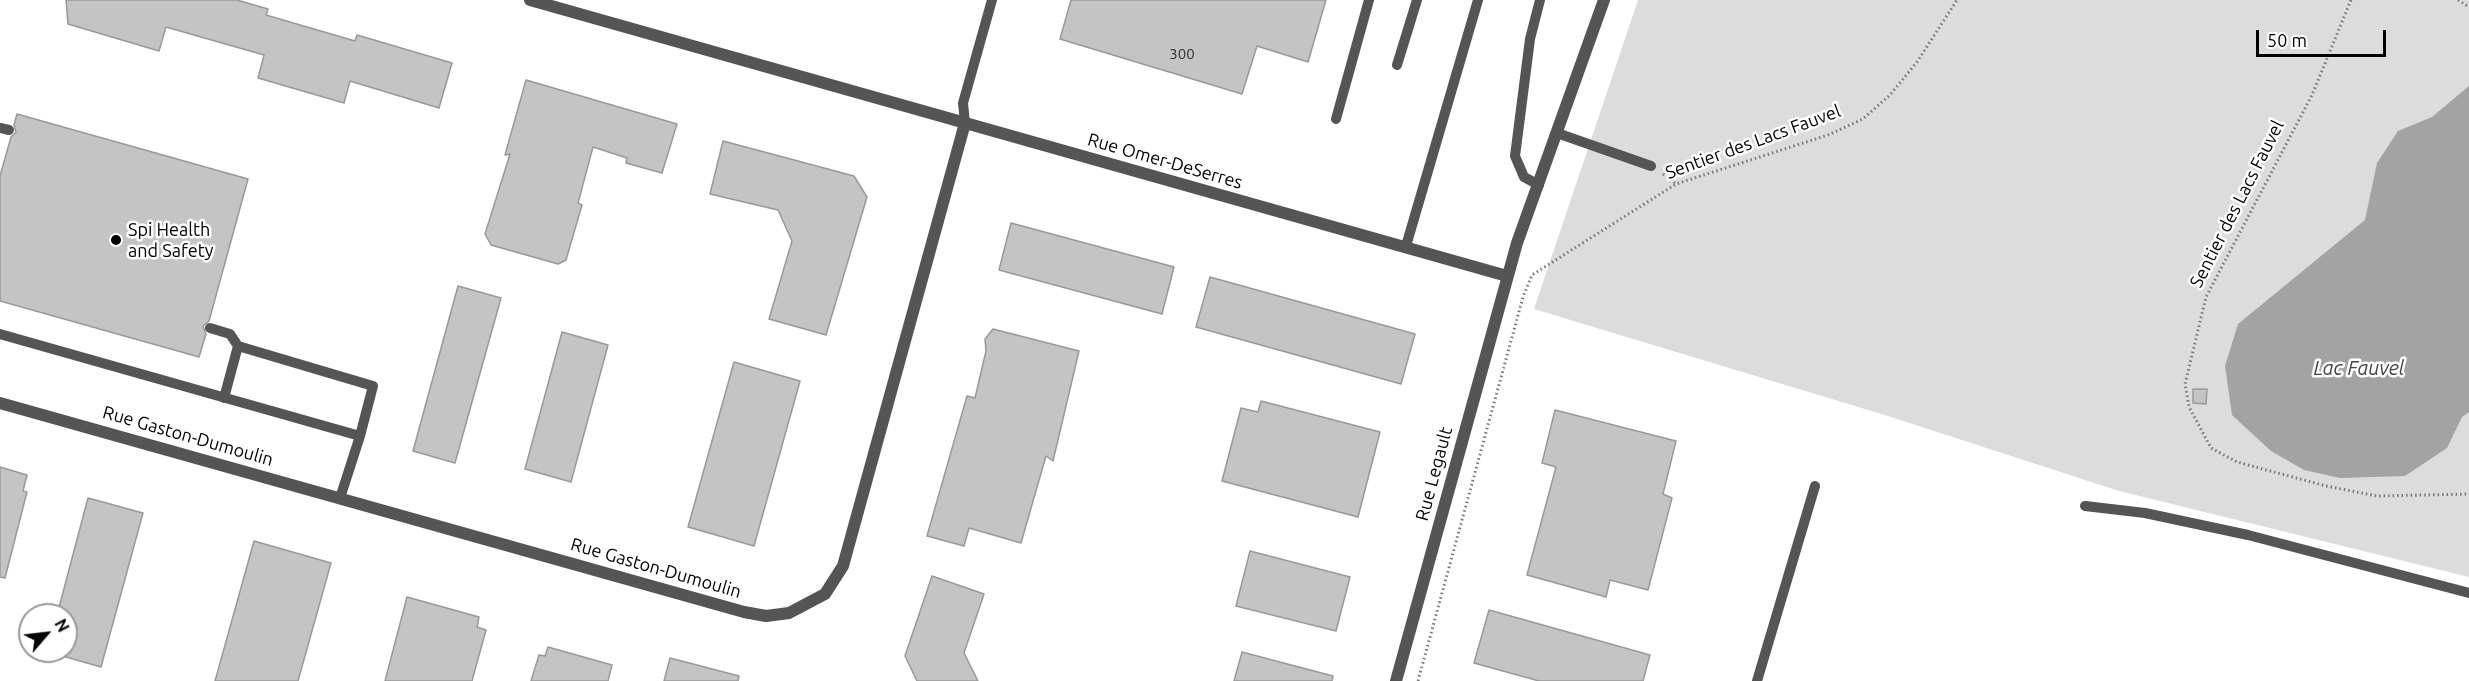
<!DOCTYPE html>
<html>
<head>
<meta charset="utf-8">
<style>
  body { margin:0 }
  #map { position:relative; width:2469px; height:681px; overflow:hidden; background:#fff; font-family:Ubuntu,sans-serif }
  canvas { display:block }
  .north { position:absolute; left:18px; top:603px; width:60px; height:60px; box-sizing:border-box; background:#fff; border:2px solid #999; border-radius:50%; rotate:62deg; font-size:16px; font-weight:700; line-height:24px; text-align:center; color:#000 }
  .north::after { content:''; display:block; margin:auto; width:21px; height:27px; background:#000; clip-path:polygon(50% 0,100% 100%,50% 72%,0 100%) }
  .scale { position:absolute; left:2256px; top:30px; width:130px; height:27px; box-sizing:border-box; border:3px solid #000; border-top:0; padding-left:8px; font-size:18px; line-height:21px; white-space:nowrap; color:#000; -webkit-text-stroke:4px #fff; paint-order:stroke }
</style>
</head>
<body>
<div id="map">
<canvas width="2469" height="681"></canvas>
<div class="north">N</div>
<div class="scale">50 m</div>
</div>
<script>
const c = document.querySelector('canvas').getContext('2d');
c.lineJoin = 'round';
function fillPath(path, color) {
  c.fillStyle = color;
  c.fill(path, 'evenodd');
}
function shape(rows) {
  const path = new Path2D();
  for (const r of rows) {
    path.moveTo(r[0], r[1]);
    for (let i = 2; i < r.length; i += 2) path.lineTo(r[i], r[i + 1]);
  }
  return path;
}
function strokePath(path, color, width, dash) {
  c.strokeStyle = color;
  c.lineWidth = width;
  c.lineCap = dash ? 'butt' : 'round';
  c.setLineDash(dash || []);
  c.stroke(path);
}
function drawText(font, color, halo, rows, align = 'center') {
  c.font = font + ' Ubuntu,sans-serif';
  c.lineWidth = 5;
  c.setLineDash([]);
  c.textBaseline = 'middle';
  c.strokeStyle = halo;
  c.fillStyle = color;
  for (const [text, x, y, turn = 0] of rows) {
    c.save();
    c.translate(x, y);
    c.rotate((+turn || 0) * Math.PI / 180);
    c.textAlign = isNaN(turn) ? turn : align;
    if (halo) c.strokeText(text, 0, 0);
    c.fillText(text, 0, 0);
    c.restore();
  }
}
const green = shape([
  [1638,0,2469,0,2469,577,2119,491,1888,416,1534,309]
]);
const water = shape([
  [2469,86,2469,412,2462,417,2447,448,2405,476,2340,478,2304,470,2271,451,2232,415,2225,366,2238,324,2365,220,2377,163,2398,131,2432,117]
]);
const building = shape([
  [66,0,237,0,268,9,266,15,355,41,357,35,452,63,439,108,350,81,344,103,258,78,264,55,166,27,159,51,68,24,66,0],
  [1071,0,1326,0,1308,62,1257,46,1242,94,1060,39,1071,0],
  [526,80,677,124,662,173,626,163,627,158,593,147,578,203,582,205,566,260,558,264,491,245,485,234,510,154,505,155,526,80],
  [17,114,248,179,209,321,203,326,206,334,199,357,0,301,0,176,11,137,16,132,14,125,17,114],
  [723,141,854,176,867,197,826,335,769,319,792,241,778,210,710,194,723,141],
  [1011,223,1174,267,1162,314,999,270,1011,223],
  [1210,277,1415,334,1401,384,1196,327,1210,277],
  [458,286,501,298,455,463,413,451,458,286],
  [993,329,1079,351,1053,461,1046,456,1021,543,969,528,964,546,927,536,967,396,975,398,986,351,985,339,993,329],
  [562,332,608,345,571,482,525,469,562,332],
  [734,362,800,381,754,546,688,527,734,362],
  [2193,389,2207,389,2206,404,2193,403,2193,389],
  [1261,401,1380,432,1358,517,1222,481,1241,408,1258,412,1261,401],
  [1555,410,1676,441,1663,494,1672,498,1648,590,1610,580,1606,597,1527,575,1556,467,1542,463,1555,410],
  [0,467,27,475,23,491,27,492,5,578,0,577,0,467],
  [88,498,143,513,101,667,66,657,66,615,57,615,88,498],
  [254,541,331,563,298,681,215,681,254,541],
  [1250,551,1350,577,1336,631,1236,606,1250,551],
  [932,576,984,594,964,653,978,681,917,681,905,656,932,576],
  [407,597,479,617,477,627,486,630,472,681,385,681,407,597],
  [1489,610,1650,655,1643,681,1539,681,1474,663,1489,610],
  [548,647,612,665,608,681,531,681,539,655,545,656,548,647],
  [1242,652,1333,676,1332,681,1234,681,1242,652],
  [670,658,739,676,738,681,664,681,670,658]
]);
const path = shape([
  [2351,0,2312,95,2206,297,2185,384,2189,407,2211,448,2237,462,2326,486,2377,496,2469,494],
  [2458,0,2469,7],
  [1663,174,1676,184],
  [1418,681,1523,297,1532,275,1676,184,1828,135,1863,119,1890,95,1917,62,1957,0]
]);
const lane = shape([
  [1397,65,1417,0],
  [1336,119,1369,0],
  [965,123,963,103,992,0],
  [0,128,9,130],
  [1557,133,1651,166],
  [1539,185,1524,177,1515,156,1530,39,1540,0],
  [1406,246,1478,0],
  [210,328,230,334,238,346],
  [0,334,360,436,340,498],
  [224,398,238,346,373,386,360,436],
  [2085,506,2145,513,2248,535,2469,593],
  [1757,681,1815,486]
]);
const street = shape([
  [530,0,1507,276],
  [0,403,744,612,766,616,789,613,825,594,843,566,965,123],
  [1396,681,1517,243,1604,0]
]);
const markers = [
  [116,240,6,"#000"]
];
const numberNames = [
  ["300",1182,54]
];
const streetNames = [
  ["Sentier des Lacs Fauvel",1753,142,-20],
  ["Rue Omer-DeSerres",1165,161,16],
  ["Sentier des Lacs Fauvel",2237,204,-63],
  ["Rue Gaston-Dumoulin",188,436,16],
  ["Rue Legault",1434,474,-75],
  ["Rue Gaston-Dumoulin",656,568,16]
];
const poiNames = [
  ["Spi Health",128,230],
  ["and Safety",128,251]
];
const waterNames = [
  ["Lac Fauvel",2359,368]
];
fillPath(green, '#dcdcdc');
fillPath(water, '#a3a3a3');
fillPath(building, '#c4c4c4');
strokePath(building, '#999', 1.5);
strokePath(path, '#777', 3, [1.5, 3]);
strokePath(lane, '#555', 10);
strokePath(street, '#555', 12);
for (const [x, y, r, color] of markers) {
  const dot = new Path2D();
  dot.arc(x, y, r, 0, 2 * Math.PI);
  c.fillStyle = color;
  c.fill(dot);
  strokePath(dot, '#fff', 2);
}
drawText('15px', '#313131', null, numberNames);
drawText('18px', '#000', '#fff', streetNames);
drawText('18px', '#000', '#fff', poiNames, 'left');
drawText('italic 20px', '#444', '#fff', waterNames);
</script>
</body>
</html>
